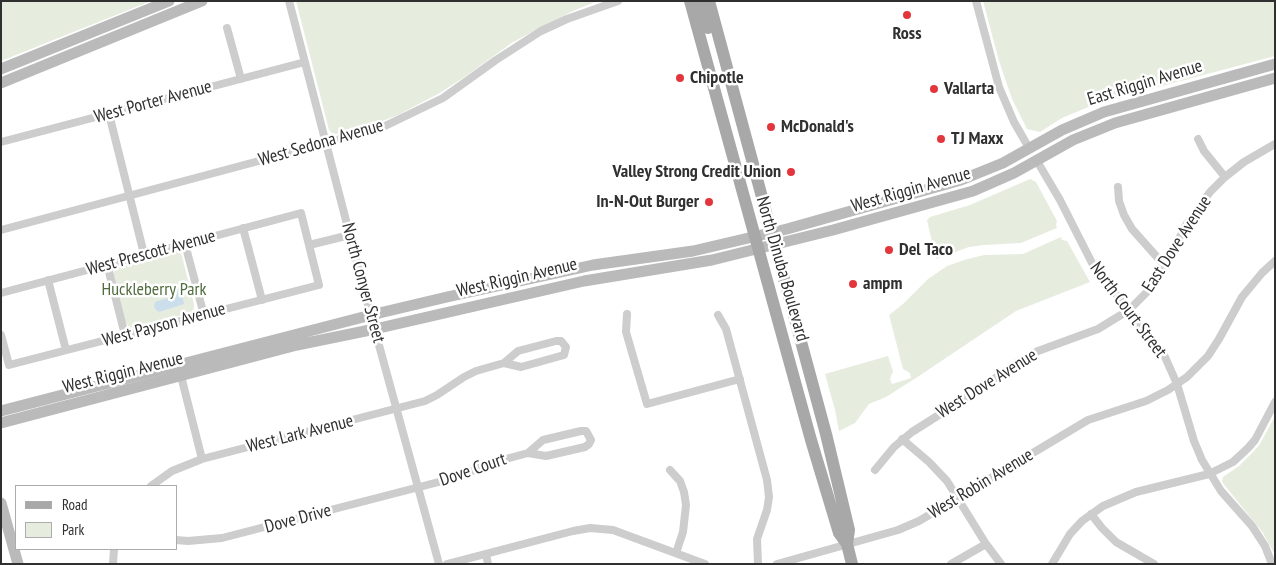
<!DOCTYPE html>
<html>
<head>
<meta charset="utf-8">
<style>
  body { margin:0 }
  #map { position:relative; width:1276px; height:565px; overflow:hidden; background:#fff; font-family:"PT Sans Narrow",sans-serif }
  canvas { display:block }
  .frame { position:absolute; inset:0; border:2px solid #303030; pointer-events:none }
  .legend { position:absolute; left:15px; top:485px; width:162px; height:65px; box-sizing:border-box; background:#fff; border:1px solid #acacac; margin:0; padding:6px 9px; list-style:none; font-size:15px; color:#303030 }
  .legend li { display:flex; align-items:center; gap:10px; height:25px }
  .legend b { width:25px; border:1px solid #acacac }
</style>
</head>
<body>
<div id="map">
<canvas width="1276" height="565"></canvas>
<div class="frame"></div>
<ul class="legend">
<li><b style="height:6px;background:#a8a8a8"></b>Road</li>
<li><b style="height:14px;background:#e6eddf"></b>Park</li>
</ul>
</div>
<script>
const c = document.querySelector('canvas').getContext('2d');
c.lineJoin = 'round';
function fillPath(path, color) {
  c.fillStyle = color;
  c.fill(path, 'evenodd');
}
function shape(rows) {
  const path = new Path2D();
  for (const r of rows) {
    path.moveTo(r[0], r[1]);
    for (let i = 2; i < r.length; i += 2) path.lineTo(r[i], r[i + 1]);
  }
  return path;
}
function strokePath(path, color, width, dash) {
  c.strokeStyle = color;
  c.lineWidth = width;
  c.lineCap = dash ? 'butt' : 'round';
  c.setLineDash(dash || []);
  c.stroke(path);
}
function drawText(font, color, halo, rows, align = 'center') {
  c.font = font + ' "PT Sans Narrow",sans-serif';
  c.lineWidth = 5;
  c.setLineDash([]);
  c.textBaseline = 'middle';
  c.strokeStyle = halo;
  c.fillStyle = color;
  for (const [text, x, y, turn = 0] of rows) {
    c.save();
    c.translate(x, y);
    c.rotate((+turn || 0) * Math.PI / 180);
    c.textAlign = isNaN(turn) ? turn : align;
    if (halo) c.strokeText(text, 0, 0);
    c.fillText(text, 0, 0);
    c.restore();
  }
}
const green = shape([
  [1,1,151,1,1,61],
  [296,1,597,1,573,11,513,42,466,76,438,94,398,115,364,128,336,134,332,133,329,130],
  [983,1,1275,1,1275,56,1098,103,1062,118,1040,132,1027,129,1012,99,999,61],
  [1030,179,1036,182,1057,221,1056,225,1057,228,1021,243,984,245,969,247,936,259,927,220,930,217,970,205],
  [1061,237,1062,240,1067,241,1090,282,1016,311,916,378,886,397,869,404,855,423,839,431,835,410,825,374,888,356,893,371,890,379,892,384,911,378,910,373,903,369,889,315,903,304,928,279,947,266,964,260,984,255,1023,254],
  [173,252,179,252,182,256,194,304,194,309,190,313,133,328,129,327,126,323,113,274,114,271,117,268],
  [1275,416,1275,555,1263,533,1222,482,1223,477,1239,466,1253,452,1260,444]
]);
const water = shape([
  [178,286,181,289,184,304,159,312,155,309,154,306,155,302,168,298,171,296,171,290,174,287]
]);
const street = shape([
  [289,1,368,305,439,564],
  [976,1,999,87,1014,122,1029,148],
  [227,28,241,79],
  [109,114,144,254],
  [1198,139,1204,151,1225,177],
  [1,142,305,62],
  [1037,161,1060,200,1092,263,1165,357,1177,384,1194,441,1202,460,1221,491,1252,526,1265,546,1272,564],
  [1118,187,1119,201,1124,215,1132,229,1165,266],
  [243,228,262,300],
  [1,230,326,143,385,126,443,98,496,60,541,31,567,19,618,1],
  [185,244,204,315],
  [309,245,350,235],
  [107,264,125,335],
  [48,280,66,350],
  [1,293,301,213,319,285,9,365,1,335],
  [627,314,626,332,647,404,740,379],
  [718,315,726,329,767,480,769,497,767,510,757,539,758,564],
  [181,376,202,459],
  [902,439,929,462,947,481,986,544,1001,564],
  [670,470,680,481,684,492,686,505,683,532,676,553],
  [875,470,894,447,912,432,980,389,1018,362,1038,351,1098,329,1129,310,1152,287,1165,266,1186,225,1210,192,1225,177,1244,162,1275,144],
  [151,486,172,471,202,459,425,401,437,395,464,377,476,371,504,363,521,367,539,362,564,355,566,347,561,341,556,341,518,351,504,363],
  [1091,514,1102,528,1116,542,1154,564],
  [176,540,188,541,222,538,458,477,491,463,528,453,546,456,585,447,589,444,591,440,586,431,581,431,543,440,528,453],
  [486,554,488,564],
  [113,564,114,549],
  [447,564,573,531,590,528,613,530,705,564],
  [777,564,898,530,919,521,1088,420,1146,401,1168,390,1187,377,1208,356,1219,339,1242,297,1262,273,1275,261],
  [951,564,986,544],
  [1052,564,1070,534,1082,521,1103,506,1136,492,1209,474,1233,462,1248,448,1255,440,1275,402]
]);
const secondary = shape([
  [1,69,169,1],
  [1,83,202,1],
  [1,411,371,315,447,297,593,265,693,251,787,229,961,180,1003,163,1062,130,1104,112,1275,64],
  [1,423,297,345,375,329,584,281,712,260,833,230,973,191,1014,173,1073,140,1115,123,1275,78],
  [1,503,18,564]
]);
const primary = shape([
  [690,1,811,440,839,533,847,544,852,564],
  [700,1,708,28],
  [709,1,826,434,849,530,847,544]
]);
const markers = [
  [907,15,5,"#e3363c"],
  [680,78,5,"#e3363c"],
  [934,89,5,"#e3363c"],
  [771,127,5,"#e3363c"],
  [941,139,5,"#e3363c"],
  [791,172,5,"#e3363c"],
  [709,202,5,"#e3363c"],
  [889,250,5,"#e3363c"],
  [853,284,5,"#e3363c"]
];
const poiNames = [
  ["Ross",907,34,"center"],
  ["Chipotle",690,78],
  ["Vallarta",944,89],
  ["McDonald's",781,127],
  ["TJ Maxx",951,139],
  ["Valley Strong Credit Union",781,172,"right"],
  ["In-N-Out Burger",699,202,"right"],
  ["Del Taco",899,250],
  ["ampm",863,284]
];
const streetNames = [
  ["East Riggin Avenue",1145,83,-17],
  ["West Porter Avenue",153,102,-15],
  ["West Sedona Avenue",321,143,-16],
  ["West Riggin Avenue",911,190,-16],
  ["East Dove Avenue",1177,244,-57],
  ["West Prescott Avenue",151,253,-15],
  ["North Dinuba Boulevard",782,269,74],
  ["West Riggin Avenue",517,278,-13],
  ["North Conyer Street",363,283,75],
  ["North Court Street",1128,310,53],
  ["West Payson Avenue",164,325,-15],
  ["West Riggin Avenue",123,373,-14],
  ["West Dove Avenue",987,384,-32],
  ["West Lark Avenue",300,434,-14],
  ["Dove Court",473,470,-19],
  ["West Robin Avenue",981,484,-31],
  ["Dove Drive",298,519,-15]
];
const parkNames = [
  ["Huckleberry Park",154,290]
];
fillPath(green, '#e6eddf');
fillPath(water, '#cbdeec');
strokePath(street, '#cdcdcd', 8);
strokePath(secondary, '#bababa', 11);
strokePath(primary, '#a8a8a8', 12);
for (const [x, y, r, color] of markers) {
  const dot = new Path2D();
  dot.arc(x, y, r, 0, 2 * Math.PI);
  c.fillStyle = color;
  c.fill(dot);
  strokePath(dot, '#fff', 2);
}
drawText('bold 18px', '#303030', '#fff', poiNames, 'left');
drawText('18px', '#303030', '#fff', streetNames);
drawText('18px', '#516c3e', '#fff', parkNames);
</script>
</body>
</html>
